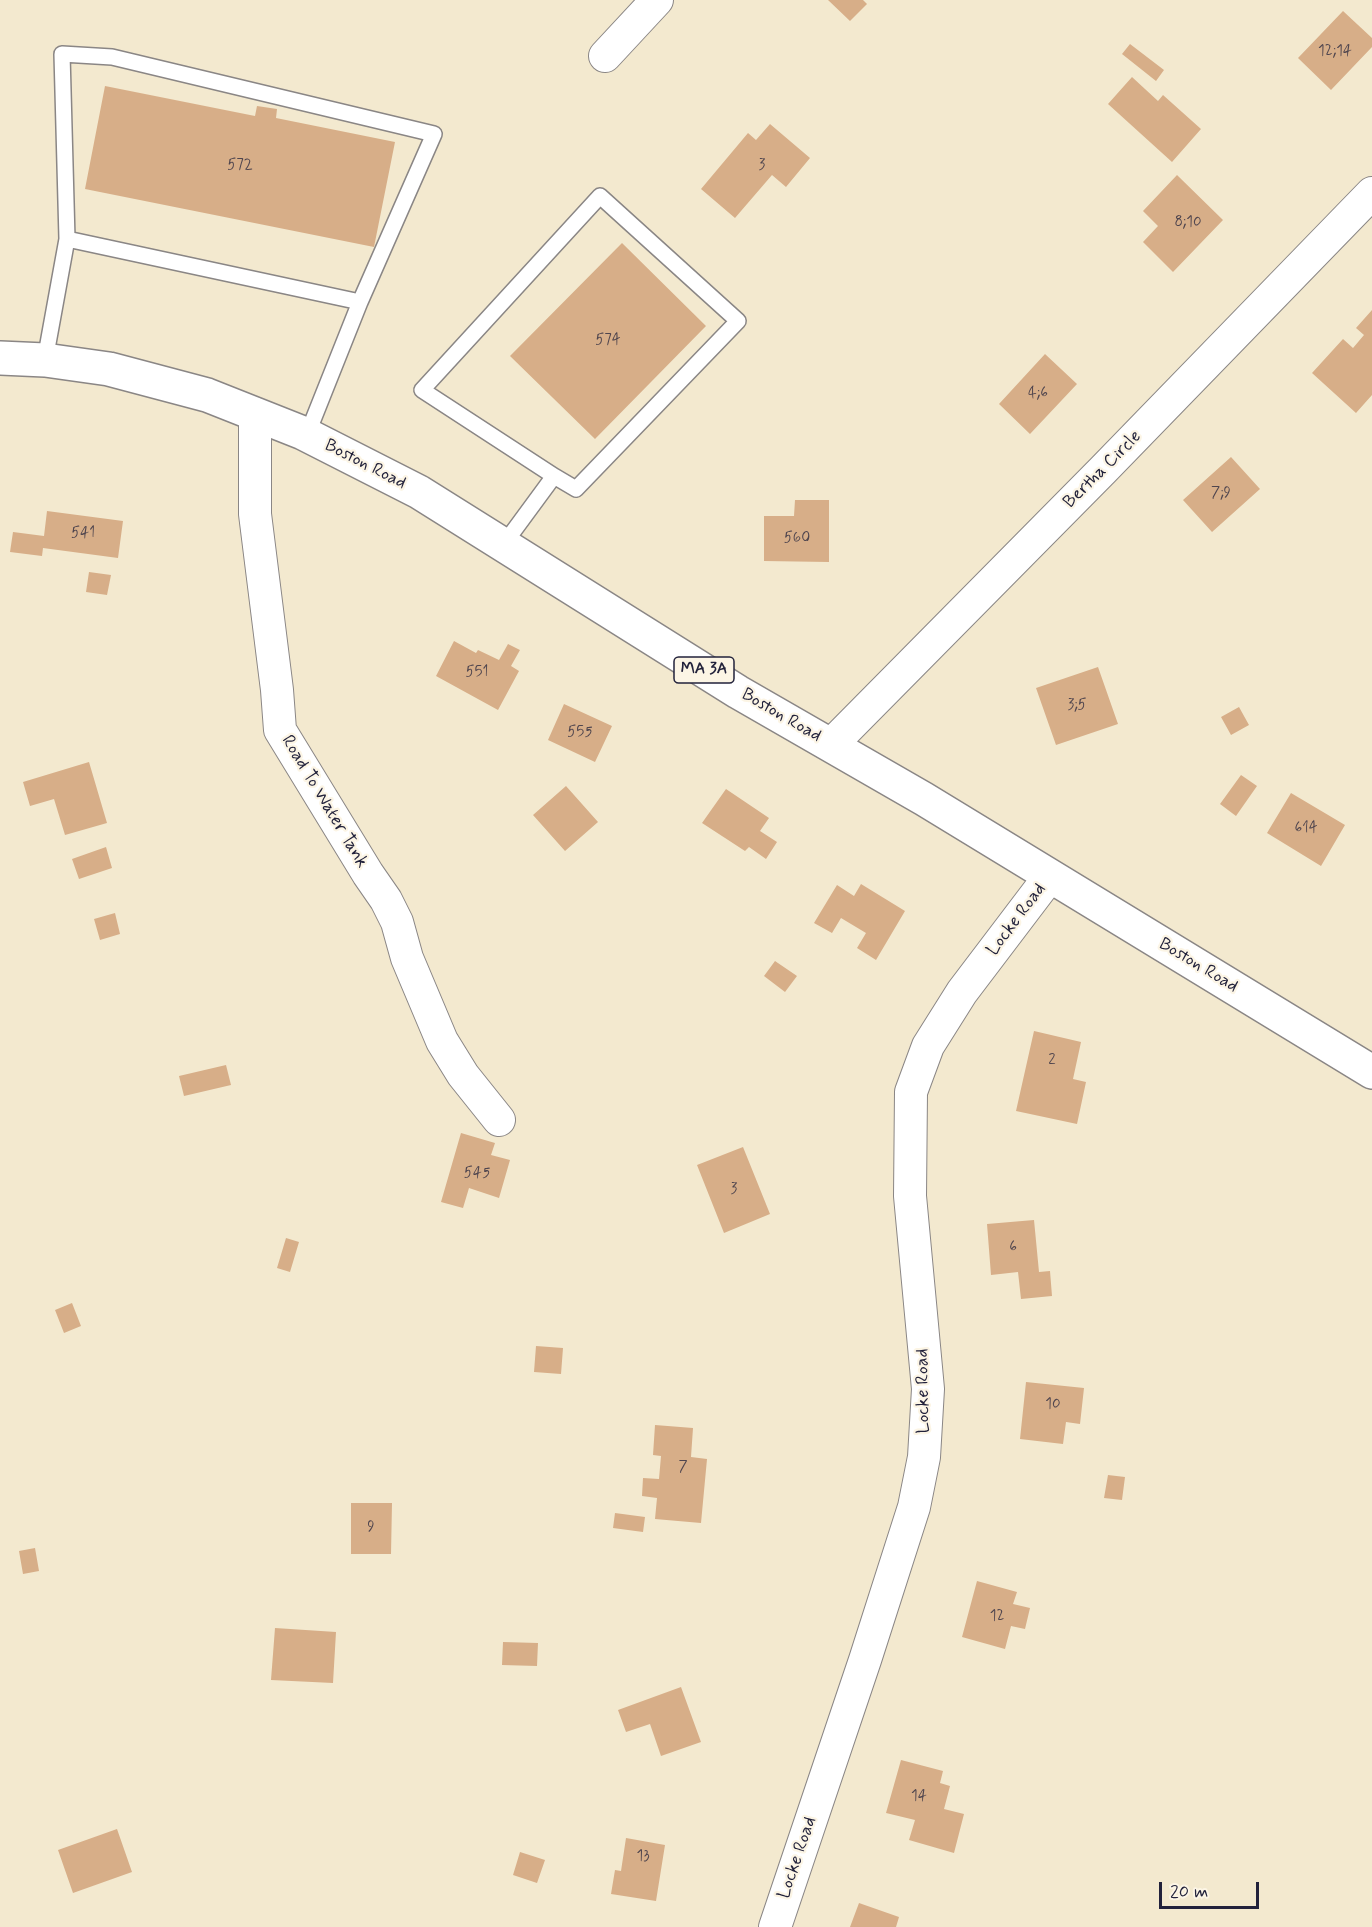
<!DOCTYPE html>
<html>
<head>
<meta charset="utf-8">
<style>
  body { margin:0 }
  #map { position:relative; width:1372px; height:1927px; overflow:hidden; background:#f3e9cf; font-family:Mynerve,sans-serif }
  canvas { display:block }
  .scale { position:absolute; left:1159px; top:1882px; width:100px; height:27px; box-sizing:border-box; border:3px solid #22223b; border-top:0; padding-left:8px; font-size:18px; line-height:21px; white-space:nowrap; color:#22223b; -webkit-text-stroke:4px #fcf5e5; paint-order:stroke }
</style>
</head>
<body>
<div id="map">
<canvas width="1372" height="1927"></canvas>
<div class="scale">20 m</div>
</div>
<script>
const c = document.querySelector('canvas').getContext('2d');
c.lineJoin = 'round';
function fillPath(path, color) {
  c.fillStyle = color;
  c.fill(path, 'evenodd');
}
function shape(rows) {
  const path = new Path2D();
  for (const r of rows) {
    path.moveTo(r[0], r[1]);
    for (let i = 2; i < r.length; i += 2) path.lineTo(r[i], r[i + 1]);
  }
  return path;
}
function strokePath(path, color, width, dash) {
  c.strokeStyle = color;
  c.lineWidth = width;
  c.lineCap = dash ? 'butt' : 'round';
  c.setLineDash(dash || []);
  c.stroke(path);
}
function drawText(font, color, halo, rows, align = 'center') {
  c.font = font + ' Mynerve,sans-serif';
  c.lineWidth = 4.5;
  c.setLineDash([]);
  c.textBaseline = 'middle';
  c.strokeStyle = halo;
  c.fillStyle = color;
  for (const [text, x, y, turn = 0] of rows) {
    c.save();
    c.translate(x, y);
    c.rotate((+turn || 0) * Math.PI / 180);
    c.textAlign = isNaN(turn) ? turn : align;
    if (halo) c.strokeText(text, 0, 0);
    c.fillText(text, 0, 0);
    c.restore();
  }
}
const building = shape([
  [828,0,863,0,867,4,850,21],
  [1343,11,1372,38,1372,47,1331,90,1298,58],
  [1130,44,1164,70,1156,81,1122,54],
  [1132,77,1158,101,1163,95,1201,129,1172,162,1108,104],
  [105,86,255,116,257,106,277,109,276,118,395,142,374,247,85,189],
  [770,124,810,158,786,187,772,175,735,218,701,189,748,133,756,140],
  [1177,175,1223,220,1173,272,1143,242,1158,226,1143,211],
  [622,243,706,326,595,439,510,356],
  [1372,310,1372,395,1356,413,1312,373,1343,339,1353,348,1364,335,1356,328],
  [1045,354,1077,384,1030,434,999,404],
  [1231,457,1260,489,1212,532,1183,500],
  [795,500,829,500,829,562,764,561,764,516,794,516],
  [47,511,123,521,118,558,43,548,42,556,10,552,13,532,44,536],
  [89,572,111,575,107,595,86,592],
  [454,641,476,653,478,650,499,660,508,644,520,650,511,666,519,671,498,710,436,676],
  [1098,667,1118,724,1056,745,1036,688],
  [564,704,612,726,595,762,548,740],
  [1239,707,1249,725,1231,735,1221,717],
  [89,762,107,823,65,835,54,799,30,806,23,782],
  [1241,775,1257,786,1236,816,1220,804],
  [566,786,598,822,565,851,533,815],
  [726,789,769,818,760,831,777,842,766,859,749,847,745,851,702,823],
  [1291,793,1345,825,1321,866,1267,833],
  [106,847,112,868,79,879,72,859],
  [861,884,905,911,876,960,857,948,866,933,841,918,832,933,814,923,837,885,854,896],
  [115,913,120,934,100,940,94,919],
  [775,961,797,976,785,992,764,976],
  [1034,1031,1081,1042,1073,1079,1086,1082,1077,1124,1016,1111],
  [226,1065,231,1085,184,1096,179,1076],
  [461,1133,495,1143,491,1155,510,1160,499,1198,469,1188,463,1208,441,1202],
  [743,1147,770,1214,724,1233,697,1165],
  [1034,1220,1039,1272,1050,1271,1052,1296,1021,1299,1018,1272,991,1275,987,1224],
  [286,1238,299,1242,290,1272,277,1268],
  [72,1303,81,1326,64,1333,55,1310],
  [536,1346,563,1348,561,1374,534,1372],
  [1026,1382,1084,1388,1080,1424,1066,1422,1063,1444,1020,1439],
  [655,1425,693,1428,691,1457,707,1459,701,1523,655,1519,657,1498,642,1496,643,1478,659,1479,661,1456,653,1455],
  [1108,1475,1125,1477,1122,1500,1104,1498],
  [351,1503,392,1503,391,1554,351,1554],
  [615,1513,645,1517,643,1532,613,1528],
  [35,1548,39,1571,23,1574,19,1551],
  [977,1581,1017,1592,1013,1604,1030,1608,1025,1629,1011,1626,1005,1649,962,1637],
  [275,1628,336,1632,333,1683,271,1680],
  [503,1642,538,1643,537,1666,502,1665],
  [681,1687,701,1742,661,1756,650,1724,626,1732,618,1710],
  [901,1760,943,1771,940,1783,950,1786,944,1809,964,1814,954,1853,909,1840,915,1820,886,1813],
  [117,1829,132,1872,73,1893,58,1850],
  [626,1838,665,1845,656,1901,611,1894,615,1870,621,1871],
  [520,1852,545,1860,537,1883,513,1875],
  [859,1903,899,1917,896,1927,850,1927]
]);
const lane = shape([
  [67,239,62,54,112,57,434,134,360,302],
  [45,360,67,239,360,302,307,435],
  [504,544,554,476,422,390,600,196,738,321,576,489,554,476]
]);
const street = shape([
  [605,56,657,0],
  [255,414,255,514,277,690,280,730,368,874,386,900,397,922,407,958,442,1041,463,1075,499,1120],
  [831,745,1103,470,1372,193],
  [775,1927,865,1660,914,1507,924,1457,928,1389,910,1196,911,1092,928,1046,962,992,1050,876]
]);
const primary = shape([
  [0,358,45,360,109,369,207,395,303,433,419,492,738,692,924,799,1372,1072]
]);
const numberNames = [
  ["12;14",1335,52],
  ["572",240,166],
  ["3",762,166],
  ["8;10",1188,223],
  ["574",608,341],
  ["4;6",1038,394],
  ["7;9",1221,494],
  ["541",83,534],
  ["560",797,539],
  ["551",477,673],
  ["3;5",1077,706],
  ["555",580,733],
  ["614",1306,829],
  ["2",1052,1061],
  ["545",477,1174],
  ["3",734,1190],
  ["6",1013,1248],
  ["10",1053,1405],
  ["7",683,1468],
  ["9",371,1528],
  ["12",997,1617],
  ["14",919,1797],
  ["13",643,1857]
];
const shields = [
  [704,670,60]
];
const shieldNames = [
  ["MA 3A",704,670]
];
const streetNames = [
  ["Boston Road",365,465,27],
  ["Bertha Circle",1103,470,-45],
  ["Boston Road",781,716,30],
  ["Road To Water Tank",324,802,59],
  ["Locke Road",1017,920,-53],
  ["Boston Road",1198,966,31],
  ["Locke Road",924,1391,-91],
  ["Locke Road",798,1858,-71]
];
fillPath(building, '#d7ae88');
strokePath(lane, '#8a8685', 18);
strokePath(street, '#8a8685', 34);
strokePath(primary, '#8a8685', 36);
strokePath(lane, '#fff', 15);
strokePath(street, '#fff', 32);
strokePath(primary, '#fff', 33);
drawText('15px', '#4f454e', null, numberNames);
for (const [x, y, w] of shields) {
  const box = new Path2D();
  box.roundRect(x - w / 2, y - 13, w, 26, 4.5);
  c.fillStyle = '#fcf5e5';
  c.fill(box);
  strokePath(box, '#22223b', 1.5);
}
drawText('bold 16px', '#22223b', null, shieldNames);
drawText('18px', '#22223b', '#fcf5e5', streetNames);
</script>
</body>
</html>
